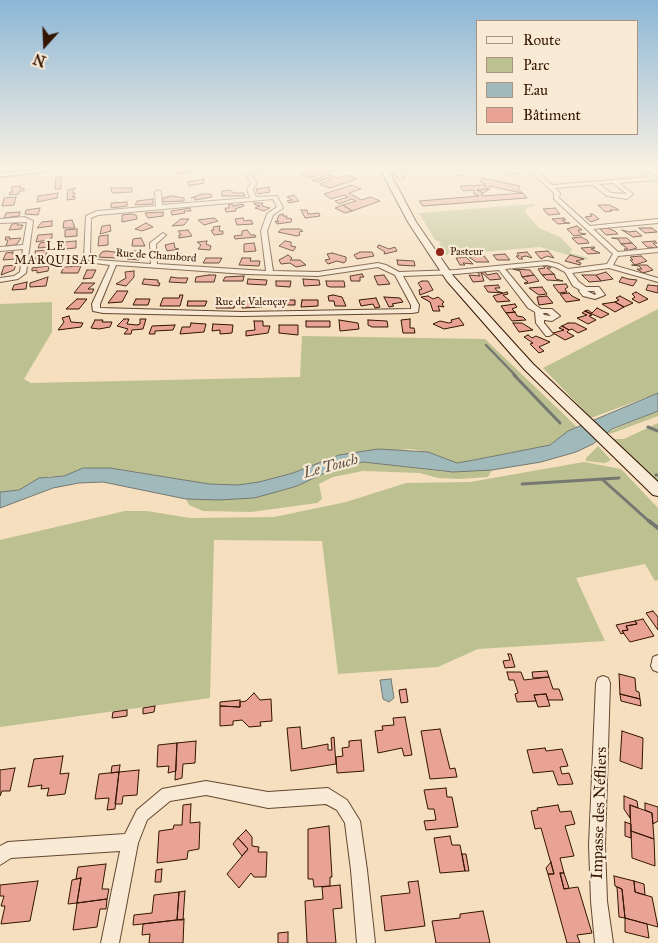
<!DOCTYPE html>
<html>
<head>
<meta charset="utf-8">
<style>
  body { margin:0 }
  #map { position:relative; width:658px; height:943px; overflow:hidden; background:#f5dfbf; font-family:"IM FELL Great Primer",serif }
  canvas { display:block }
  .legend { position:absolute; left:476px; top:20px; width:162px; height:115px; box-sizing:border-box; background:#f8ead5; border:1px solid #aa9481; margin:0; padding:6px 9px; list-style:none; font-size:15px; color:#341402 }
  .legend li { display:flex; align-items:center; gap:10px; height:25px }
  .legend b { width:25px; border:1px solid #aa9481 }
  .north { position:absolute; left:20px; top:20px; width:50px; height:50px; -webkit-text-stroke:4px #f8ead5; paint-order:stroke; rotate:200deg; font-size:14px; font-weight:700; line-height:20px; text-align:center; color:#341402 }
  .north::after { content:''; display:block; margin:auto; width:18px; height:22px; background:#341402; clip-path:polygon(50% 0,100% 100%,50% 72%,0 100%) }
</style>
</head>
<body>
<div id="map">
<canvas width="658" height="943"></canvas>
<ul class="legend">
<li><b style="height:6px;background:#f8ead5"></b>Route</li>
<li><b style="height:14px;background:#bdc191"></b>Parc</li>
<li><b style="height:14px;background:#a0babb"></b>Eau</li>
<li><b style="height:14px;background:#e8a394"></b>Bâtiment</li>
</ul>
<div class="north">N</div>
</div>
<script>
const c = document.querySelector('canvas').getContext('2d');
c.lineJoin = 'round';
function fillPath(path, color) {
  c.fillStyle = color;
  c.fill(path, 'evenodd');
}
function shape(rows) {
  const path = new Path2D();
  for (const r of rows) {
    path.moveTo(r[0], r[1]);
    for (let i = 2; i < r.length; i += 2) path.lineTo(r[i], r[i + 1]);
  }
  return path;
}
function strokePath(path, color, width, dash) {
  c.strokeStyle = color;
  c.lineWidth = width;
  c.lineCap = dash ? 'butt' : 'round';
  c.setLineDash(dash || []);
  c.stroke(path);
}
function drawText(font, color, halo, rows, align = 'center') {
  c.font = font + ' "IM FELL Great Primer",serif';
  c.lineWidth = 4.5;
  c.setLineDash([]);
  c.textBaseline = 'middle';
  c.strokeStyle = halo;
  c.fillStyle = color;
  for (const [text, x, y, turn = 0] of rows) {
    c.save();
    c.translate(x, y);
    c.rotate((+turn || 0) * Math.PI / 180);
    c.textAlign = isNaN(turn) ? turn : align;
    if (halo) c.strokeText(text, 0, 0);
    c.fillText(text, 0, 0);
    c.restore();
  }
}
const green = shape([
  [533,204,535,206,527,207,525,212,539,228,560,237,572,249,570,253,588,258,587,260,540,247,446,255,439,244,442,243,435,240,419,213],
  [52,302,52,332,24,379,31,383,300,377,302,336,485,339,577,427,550,445,457,463,428,452,410,449,339,455,293,473,259,482,238,485,209,484,110,468,83,468,64,476,49,476,19,490,0,492,0,304],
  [658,309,658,393,591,418,543,368],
  [658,411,658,416,610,434,608,432],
  [658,423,658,483,612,439,624,439],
  [598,446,611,460,605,463,586,461,586,458],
  [363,462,447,472,492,470,488,477,459,479,438,478,420,473,363,471,333,477,319,484,322,499,317,503,251,512,203,511,189,505,186,499,254,498,297,486,333,469],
  [584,462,621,469,658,508,658,580,655,581,645,564,576,578,605,641,478,649,438,667,338,674,322,541,214,540,210,698,0,727,0,540,125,511,147,511,190,518,274,517,346,502,406,483,470,482]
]);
const water = shape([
  [658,393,658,411,612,429,593,444,576,452,541,462,492,470,453,472,363,462,333,469,297,486,269,494,254,498,219,500,186,499,103,482,79,483,53,488,0,508,0,492,19,490,39,478,64,476,83,468,110,468,209,484,238,485,259,482,293,473,339,455,378,449,428,452,457,463,474,460,550,445,568,431,658,393],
  [391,679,394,698,389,702,383,699,380,680,391,679]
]);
const streamFar2 = shape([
  [486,345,516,376]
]);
const streamFar1 = shape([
  [514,375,560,423],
  [648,427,658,431],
  [656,475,658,475],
  [603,480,651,523],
  [522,484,619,478]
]);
const stream = shape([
  [649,521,658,528]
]);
const building = shape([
  [179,169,200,169,200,170,176,174,179,169],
  [317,169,333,169,335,170,326,173,337,178,348,175,357,179,330,188,319,184,332,180,329,178,316,182,312,180,325,176,321,174,309,178,301,173,317,169],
  [56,177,61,177,61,189,55,189,56,177],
  [482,178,520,186,518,189,522,193,489,186,490,189,483,193,477,190,488,189,484,185,486,184,480,182,482,178],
  [204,179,204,183,189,186,188,182,204,179],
  [352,185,361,189,349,193,361,200,371,197,380,201,352,211,343,205,356,201,352,199,339,204,335,201,348,197,344,195,331,199,324,194,352,185],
  [484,185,488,189,477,190,482,192,482,196,523,193,527,198,423,206,419,201,479,196,474,194,474,190,463,191,460,186,484,185],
  [21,186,20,189,24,188,24,191,19,191,19,194,9,195,10,192,13,192,11,187,21,186],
  [269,187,270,192,258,194,256,189,269,187],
  [75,188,72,193,75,193,74,195,72,197,75,196,75,199,67,200,68,190,75,188],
  [111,188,132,188,132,192,112,193,111,188],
  [230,190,234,193,244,193,245,196,222,196,222,191,230,190],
  [58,193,57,198,37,202,38,196,58,193],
  [202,194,211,194,212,197,195,200,195,197,191,198,202,194],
  [294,195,299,201,289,203,287,201,292,200,287,197,294,195],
  [172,196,184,198,184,201,163,202,163,198,172,196],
  [16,197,14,205,2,206,4,198,16,197],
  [153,199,153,204,135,205,137,201,153,199],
  [127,202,127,206,111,208,111,203,127,202],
  [254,203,263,203,262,206,270,208,264,211,255,208,260,206,255,205,254,203],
  [229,204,232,204,233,206,243,204,244,206,235,209,236,211,226,212,225,208,229,208,229,204],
  [343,205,352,211,345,213,335,208,343,205],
  [598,205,610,205,619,210,610,210,612,211,605,212,598,205],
  [40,208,38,215,25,214,26,210,40,208],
  [190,208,191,211,184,211,185,213,172,215,171,211,190,208],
  [555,208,560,214,548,215,543,209,555,208],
  [301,210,307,210,308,214,319,213,320,216,305,218,301,210],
  [20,212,19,216,4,218,6,213,20,212],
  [163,212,163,216,148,218,145,213,163,212],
  [130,214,136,215,137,219,122,222,122,215,130,214],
  [283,214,283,216,287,216,286,218,292,219,291,222,277,224,275,221,279,222,277,220,279,215,283,214],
  [590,214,593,214,599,219,591,222,585,217,592,216,590,214],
  [214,218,218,221,204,225,198,220,214,218],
  [243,218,244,221,251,220,253,224,237,225,235,219,243,218],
  [564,218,566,220,562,220,564,222,570,223,558,224,552,219,564,218],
  [181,219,189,219,184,225,172,226,181,219],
  [72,220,75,228,63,228,64,221,72,220],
  [52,221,52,226,37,228,42,222,52,221],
  [18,223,17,225,23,225,21,229,9,230,12,224,18,223],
  [146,223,153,227,142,231,135,229,146,223],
  [110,225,111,231,100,234,102,226,110,225],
  [220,226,219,231,223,231,223,234,214,235,211,230,214,230,213,227,220,226],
  [577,226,582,230,578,230,580,233,586,234,574,236,567,229,577,226],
  [607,228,615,231,618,234,606,235,600,229,607,228],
  [639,228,652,228,657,232,645,233,639,228],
  [77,229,77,236,65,237,65,230,77,229],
  [282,229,300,229,303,231,299,232,300,235,297,236,278,232,282,229],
  [188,230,192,236,179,238,179,235,181,235,178,231,188,230],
  [247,230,251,235,255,235,256,237,235,239,234,236,242,235,242,231,247,230],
  [622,230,629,232,636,231,642,236,633,237,622,230],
  [52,234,52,238,48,240,36,242,38,235,52,234],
  [108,235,108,245,98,246,99,236,108,235],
  [6,237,10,237,9,239,21,238,16,245,6,246,8,240,5,240,6,237],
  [581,237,587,240,589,243,578,244,572,238,581,237],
  [141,238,145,246,132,246,133,239,141,238],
  [612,238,627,238,632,243,621,244,618,239,612,238],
  [51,241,50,247,38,248,40,243,51,241],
  [76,241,76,248,64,249,65,242,76,241],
  [207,241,206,244,211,246,210,250,198,249,201,245,197,242,207,241],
  [285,241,291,242,291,246,296,247,293,251,279,246,285,241],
  [655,241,657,243,653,243,658,248,647,247,642,242,655,241],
  [174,243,175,248,179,249,167,251,165,245,174,243],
  [254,243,256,251,244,252,244,244,254,243],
  [632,243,637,248,626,251,624,249,628,249,621,244,632,243],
  [379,245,389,249,395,247,397,251,384,254,385,252,377,247,379,245],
  [594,247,595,248,591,249,600,253,588,254,581,248,594,247],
  [47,250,46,256,36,257,35,251,47,250],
  [106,251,115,252,119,254,116,258,98,257,102,252,106,251],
  [133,251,143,251,139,260,127,259,133,251],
  [548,251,554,258,547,256,541,259,535,252,548,251],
  [13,252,12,254,18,254,16,259,3,260,6,253,13,252],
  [360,252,372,252,374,256,357,259,354,255,360,252],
  [527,252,532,258,526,256,521,257,523,259,519,259,516,256,519,256,517,253,527,252],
  [332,253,346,257,346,261,344,263,337,261,328,264,325,260,330,259,327,254,332,253],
  [78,254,76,261,66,262,66,255,78,254],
  [181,254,182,261,163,260,163,256,181,254],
  [505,254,510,260,497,260,493,255,505,254],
  [288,255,292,258,290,260,300,260,306,265,296,267,290,263,281,264,279,260,288,255],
  [570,255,584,259,576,261,581,263,580,265,565,261,570,255],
  [484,256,489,262,476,262,469,257,484,256],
  [641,256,647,261,635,265,630,260,633,260,630,257,641,256],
  [47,257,46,264,34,264,35,258,47,257],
  [466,257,473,264,463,263,465,265,460,265,456,258,466,257],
  [206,258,222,258,219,263,203,263,206,258],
  [242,258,251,258,250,261,260,261,259,266,239,265,242,258],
  [397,260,414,261,415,266,398,265,397,260],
  [16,265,14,270,1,275,4,266,16,265],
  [632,265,647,265,653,270,643,273,637,269,642,269,639,266,632,265],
  [49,266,48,271,37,273,37,270,32,271,32,268,49,266],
  [81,266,78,273,61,273,64,267,81,266],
  [543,266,550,266,551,268,547,268,554,274,542,275,538,269,545,268,543,266],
  [513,269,530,270,534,275,522,277,520,271,513,269],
  [87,270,96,270,92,278,83,279,87,270],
  [134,271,134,277,126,286,116,284,126,278,125,272,134,271],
  [481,272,485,272,487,275,497,273,501,279,490,280,481,272],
  [481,272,484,281,473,282,469,275,480,276,478,273,481,272],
  [606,272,613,279,601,281,596,275,606,272],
  [362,274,364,277,360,277,360,281,351,281,350,276,362,274],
  [554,274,556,279,563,281,547,280,542,275,554,274],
  [209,275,216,275,214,282,195,282,196,277,209,275],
  [384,275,390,284,378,285,374,276,384,275],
  [534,275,539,281,525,284,524,283,528,282,522,277,534,275],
  [582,275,596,275,601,281,589,282,582,275],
  [244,276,243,281,223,281,225,277,244,276],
  [48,277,46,286,30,287,30,283,48,277],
  [171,277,178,278,188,278,186,283,169,282,171,277],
  [622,277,628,279,637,280,633,286,619,282,622,277],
  [144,279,158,280,158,283,160,283,159,286,142,284,144,279],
  [248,279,267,280,266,285,247,284,248,279],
  [303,279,319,280,320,285,304,286,303,279],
  [276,281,291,281,290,287,276,286,276,281],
  [326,281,344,281,345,287,330,287,327,286,326,281],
  [422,281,428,281,433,290,420,295,419,290,422,289,418,283,422,281],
  [27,282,26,289,12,290,14,285,27,282],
  [82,283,95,283,88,289,94,289,92,293,74,293,82,283],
  [566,284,568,287,565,289,567,292,559,293,553,285,566,284],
  [498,285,500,288,495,288,497,291,503,293,488,292,484,286,498,285],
  [648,285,658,286,658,293,646,290,648,285],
  [542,287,547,294,539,295,529,288,542,287],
  [117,291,128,291,122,302,108,303,117,291],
  [507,292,508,294,503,295,510,301,497,302,493,296,507,292],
  [636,292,648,299,639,303,632,299,635,297,632,294,636,292],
  [569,293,572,296,580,300,566,302,560,294,569,293],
  [180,295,183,295,180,306,160,306,163,298,179,298,180,295],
  [333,295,342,297,346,306,335,306,334,301,329,301,328,296,333,295],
  [428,296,433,299,438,297,444,302,442,304,444,307,438,306,440,311,433,311,430,302,421,297,428,296],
  [547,296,553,303,539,305,537,297,547,296],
  [620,296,633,303,624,307,615,302,619,300,616,298,620,296],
  [384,297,400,298,403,302,392,304,394,306,389,307,384,297],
  [376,298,380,307,375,308,373,304,361,306,359,300,376,298],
  [77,299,87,299,79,309,66,309,77,299],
  [136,299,150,299,148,305,133,305,136,299],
  [244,300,257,302,263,300,262,307,242,308,244,300],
  [273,300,295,300,295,305,272,305,273,300],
  [302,300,318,300,318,306,301,307,302,300],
  [188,301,207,301,205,306,187,306,188,301],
  [218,302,235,302,234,308,216,308,218,302],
  [615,302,624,307,615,312,602,304,615,302],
  [515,304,517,307,512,309,515,312,506,313,501,306,515,304],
  [597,308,609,314,601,318,585,311,588,310,592,313,597,308],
  [585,311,592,315,589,316,596,320,588,324,577,318,587,315,582,313,585,311],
  [515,312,517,316,523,317,526,320,512,321,506,313,515,312],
  [69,316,71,322,83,323,81,327,58,330,64,322,62,318,69,316],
  [459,318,464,325,444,329,433,324,440,321,449,323,452,322,451,320,459,318],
  [124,319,129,319,127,324,137,325,140,324,140,319,146,319,143,329,132,330,131,334,124,334,128,329,117,326,124,319],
  [410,319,410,328,414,328,415,333,403,333,401,320,410,319],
  [95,320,103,320,102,322,112,322,110,327,99,329,91,328,95,320],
  [339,320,358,323,359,329,340,331,339,320],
  [368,320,387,321,388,327,372,327,368,325,368,320],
  [254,321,263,321,263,326,270,326,268,333,246,336,246,331,255,330,254,321],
  [306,321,330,321,330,327,306,327,306,321],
  [191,323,206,324,204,332,180,334,182,327,190,327,191,323],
  [513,323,522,323,533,330,519,332,513,323],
  [568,323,575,323,587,329,578,333,572,329,569,330,562,326,568,323],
  [213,324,233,325,232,333,220,334,220,330,212,331,213,324],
  [175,325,173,330,155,331,155,334,149,334,152,326,175,325],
  [279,325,298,325,298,335,279,333,279,325],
  [562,326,569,330,567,332,574,336,565,340,553,333,564,330,559,328,562,326],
  [528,335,532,338,536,336,550,342,539,347,544,351,539,353,530,344,533,343,524,337,528,335],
  [653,611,658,617,658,630,646,613,653,611],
  [643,619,654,636,630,642,622,631,628,630,626,626,637,624,635,621,643,619],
  [635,621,637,624,626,626,628,630,622,631,624,633,621,634,616,625,635,621],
  [508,654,511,654,515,667,505,668,503,661,510,660,508,654],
  [547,671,549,677,533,678,532,672,547,671],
  [507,672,521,672,524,680,549,677,553,689,559,689,563,700,548,700,546,694,534,695,536,701,517,702,515,694,518,693,514,680,509,680,507,672],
  [619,674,635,678,636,691,639,692,640,699,620,694,619,674],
  [406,689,408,702,401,703,399,690,406,689],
  [254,693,260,700,271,699,272,721,260,722,261,726,249,727,242,720,233,721,233,725,220,726,220,706,240,707,240,702,246,701,254,693],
  [546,694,550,706,538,707,534,695,546,694],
  [620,694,640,699,641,706,621,701,620,694],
  [240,700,240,707,220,706,220,702,240,700],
  [155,706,154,712,143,714,143,708,155,706],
  [127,710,127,716,112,718,113,712,127,710],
  [405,717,412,755,404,756,402,748,378,753,375,731,383,730,382,726,394,725,393,718,405,717],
  [300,727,302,749,328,744,328,750,332,750,331,738,334,737,336,764,291,771,287,728,300,727],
  [440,729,450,769,455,768,457,777,430,779,421,731,440,729],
  [622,731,643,738,642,769,620,761,622,731],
  [361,740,364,771,337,773,336,757,343,756,342,748,349,747,349,741,361,740],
  [196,741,195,763,183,764,182,778,175,780,177,743,196,741],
  [177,743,176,771,168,773,169,766,157,767,158,745,177,743],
  [545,748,546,751,562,749,568,766,560,767,562,774,569,773,573,784,558,785,553,771,533,773,527,750,545,748],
  [63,756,60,774,69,773,65,794,47,796,49,788,41,789,42,785,28,787,34,759,63,756],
  [120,765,119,772,111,773,112,766,120,765],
  [15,768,10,791,2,791,0,796,0,770,15,768],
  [139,770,137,795,123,796,122,804,115,804,119,772,139,770],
  [119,772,115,809,107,810,109,798,95,799,99,774,119,772],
  [446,788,447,797,452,797,458,827,426,830,424,821,436,820,434,809,428,809,424,790,446,788],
  [624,796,637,801,638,808,630,805,630,818,624,809,624,796],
  [645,803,658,807,658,821,653,824,652,813,645,810,645,803],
  [191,804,190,823,200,822,199,849,188,851,187,859,157,863,159,831,173,829,174,825,182,825,183,805,191,804],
  [558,805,560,812,571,811,575,824,565,826,574,856,560,858,564,873,560,873,564,889,578,887,592,933,577,935,580,943,567,943,548,874,554,874,541,828,535,829,531,811,538,810,537,808,558,805],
  [630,805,652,813,654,839,631,831,630,805],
  [625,822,631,824,631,838,625,836,625,822],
  [329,826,332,877,330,877,330,886,314,887,313,879,308,879,308,829,329,826],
  [246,830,252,837,252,846,259,847,258,852,267,852,266,877,254,877,251,873,239,888,227,874,248,849,238,838,246,830],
  [631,831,654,839,655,866,632,858,631,831],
  [450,836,452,845,460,845,465,871,440,873,434,838,450,836],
  [238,838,248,849,242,856,233,844,238,838],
  [462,854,466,854,469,871,465,871,462,854],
  [551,862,554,874,548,874,546,868,551,862],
  [106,864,102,889,109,889,107,899,77,903,81,878,76,879,78,867,106,864],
  [162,869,161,882,155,882,156,870,162,869],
  [560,873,564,873,569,888,564,889,560,873],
  [614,876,634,881,635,892,652,897,658,927,625,918,622,889,615,886,614,876],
  [81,878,77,903,68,904,72,880,81,878],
  [38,881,30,921,1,924,5,906,1,906,4,896,0,896,0,885,38,881],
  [418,881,425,926,385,931,381,896,410,893,408,882,418,881],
  [634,881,644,884,645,895,635,892,634,881],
  [340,885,342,908,333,909,336,943,307,943,305,901,323,899,322,887,340,885],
  [617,887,622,889,625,918,619,917,617,887],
  [185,891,183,920,177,920,179,892,185,891],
  [179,892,177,920,133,925,134,915,152,913,154,895,179,892],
  [107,899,106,909,100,909,97,927,73,930,77,903,107,899],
  [483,911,490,943,436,943,432,921,460,918,460,914,483,911],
  [625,918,647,924,649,938,625,932,625,918],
  [184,919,183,943,149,943,150,934,142,935,143,924,184,919],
  [288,932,288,943,278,943,278,933,288,932]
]);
const street = shape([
  [268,169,274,170,251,174,257,184,253,189,256,197,277,196,283,208,273,215,267,231,273,271,318,272,378,263,386,265,399,272,456,270,547,261,559,264,568,269,607,264,613,254,554,199,554,193,531,172,505,174,496,169,506,170,535,169,552,185,649,177,637,169,643,169,658,178,658,180,619,183,633,194,627,199,607,196,593,185,555,188,560,193,559,198,590,226,658,219,658,223,593,229,618,252,658,248,658,252,618,256,613,265,658,278,658,282,609,268,572,273,579,282,586,287,599,287,605,295,595,299,583,296,579,291,580,290,573,286,565,272,555,267,547,265,505,269,534,304,541,309,552,309,560,316,552,321,544,320,544,323,553,334,549,336,546,336,536,323,535,312,528,308,499,270,456,274,403,276,419,305,418,312,412,313,242,316,103,313,93,311,92,304,110,265,95,263,84,257,86,216,97,211,156,206,155,192,158,190,161,192,162,205,250,198,247,189,251,184,245,173,268,169],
  [613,183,627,194,611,193,599,184,613,183],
  [273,199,277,207,267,214,261,231,266,271,157,264,156,244,166,235,163,233,150,243,151,264,98,260,90,256,91,218,98,215,273,199],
  [116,265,246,274,318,276,378,267,395,275,411,305,411,309,242,312,100,308,100,304,116,265],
  [587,291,594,291,596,294,595,295,587,291],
  [543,313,547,313,551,316,544,315,543,313],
  [403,169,412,169,400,173,404,178,399,179,393,172,403,169],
  [449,169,461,169,464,173,462,175,458,175,449,169],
  [24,217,33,221,26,273,18,279,0,282,0,278,14,276,20,272,23,249,0,251,0,247,23,245,27,222,0,223,0,219,24,217],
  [658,655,658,672,653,670,651,666,653,657,658,655],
  [603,676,608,678,610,683,605,845,607,901,613,943,595,943,591,901,589,845,596,683,598,678,603,676],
  [206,781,268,792,328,788,347,800,360,821,367,870,375,943,357,943,351,870,345,823,337,810,326,804,268,808,206,795,170,801,147,820,138,843,119,943,101,943,120,851,11,858,0,865,0,846,8,842,125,834,137,810,162,789,206,781]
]);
const secondary = shape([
  [41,169,66,169,0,177,0,173,41,169],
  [380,169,388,169,416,222,454,277,533,364,658,482,658,496,653,495,525,370,447,281,408,222,380,169]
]);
const markers = [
  [440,252,5,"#8f2418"]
];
const farPoinames = [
  ["Pasteur",450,252]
];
const farStreetnames = [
  ["Rue de Chambord",156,256,4],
  ["Rue de Valençay",251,302]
];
const farNeighbourhoodnames = [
  ["LE",56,247],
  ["MARQUISAT",56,261]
];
const waterNames = [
  ["Le Touch",331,467,-15]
];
const nearStreetnames = [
  ["Impasse des Néfliers",600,813,-88]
];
fillPath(green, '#bdc191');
fillPath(water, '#a0babb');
strokePath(water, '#757871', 1);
strokePath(streamFar2, '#757871', 2.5);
strokePath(streamFar1, '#757871', 3);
strokePath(stream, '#757871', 4);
fillPath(building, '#e8a394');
strokePath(building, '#341402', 1);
strokePath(street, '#644731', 2);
strokePath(secondary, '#341402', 2);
fillPath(street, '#f8ead5');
fillPath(secondary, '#f8ead5');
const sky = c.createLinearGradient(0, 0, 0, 301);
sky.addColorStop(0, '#8bb6d6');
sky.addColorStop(0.56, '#faf1e2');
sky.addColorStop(1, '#faf1e200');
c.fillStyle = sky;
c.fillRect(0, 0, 658, 301);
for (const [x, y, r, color] of markers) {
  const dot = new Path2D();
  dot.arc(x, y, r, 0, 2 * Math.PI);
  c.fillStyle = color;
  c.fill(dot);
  strokePath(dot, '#f8ead5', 2);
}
drawText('11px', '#341402', '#f8ead5', farPoinames, 'left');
drawText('11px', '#341402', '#f8ead5', farStreetnames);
c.letterSpacing = '1px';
drawText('12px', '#341402', '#f8ead5', farNeighbourhoodnames);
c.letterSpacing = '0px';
drawText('italic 15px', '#5a4e43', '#f8ead5', waterNames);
drawText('16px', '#341402', '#f8ead5', nearStreetnames);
</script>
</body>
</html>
